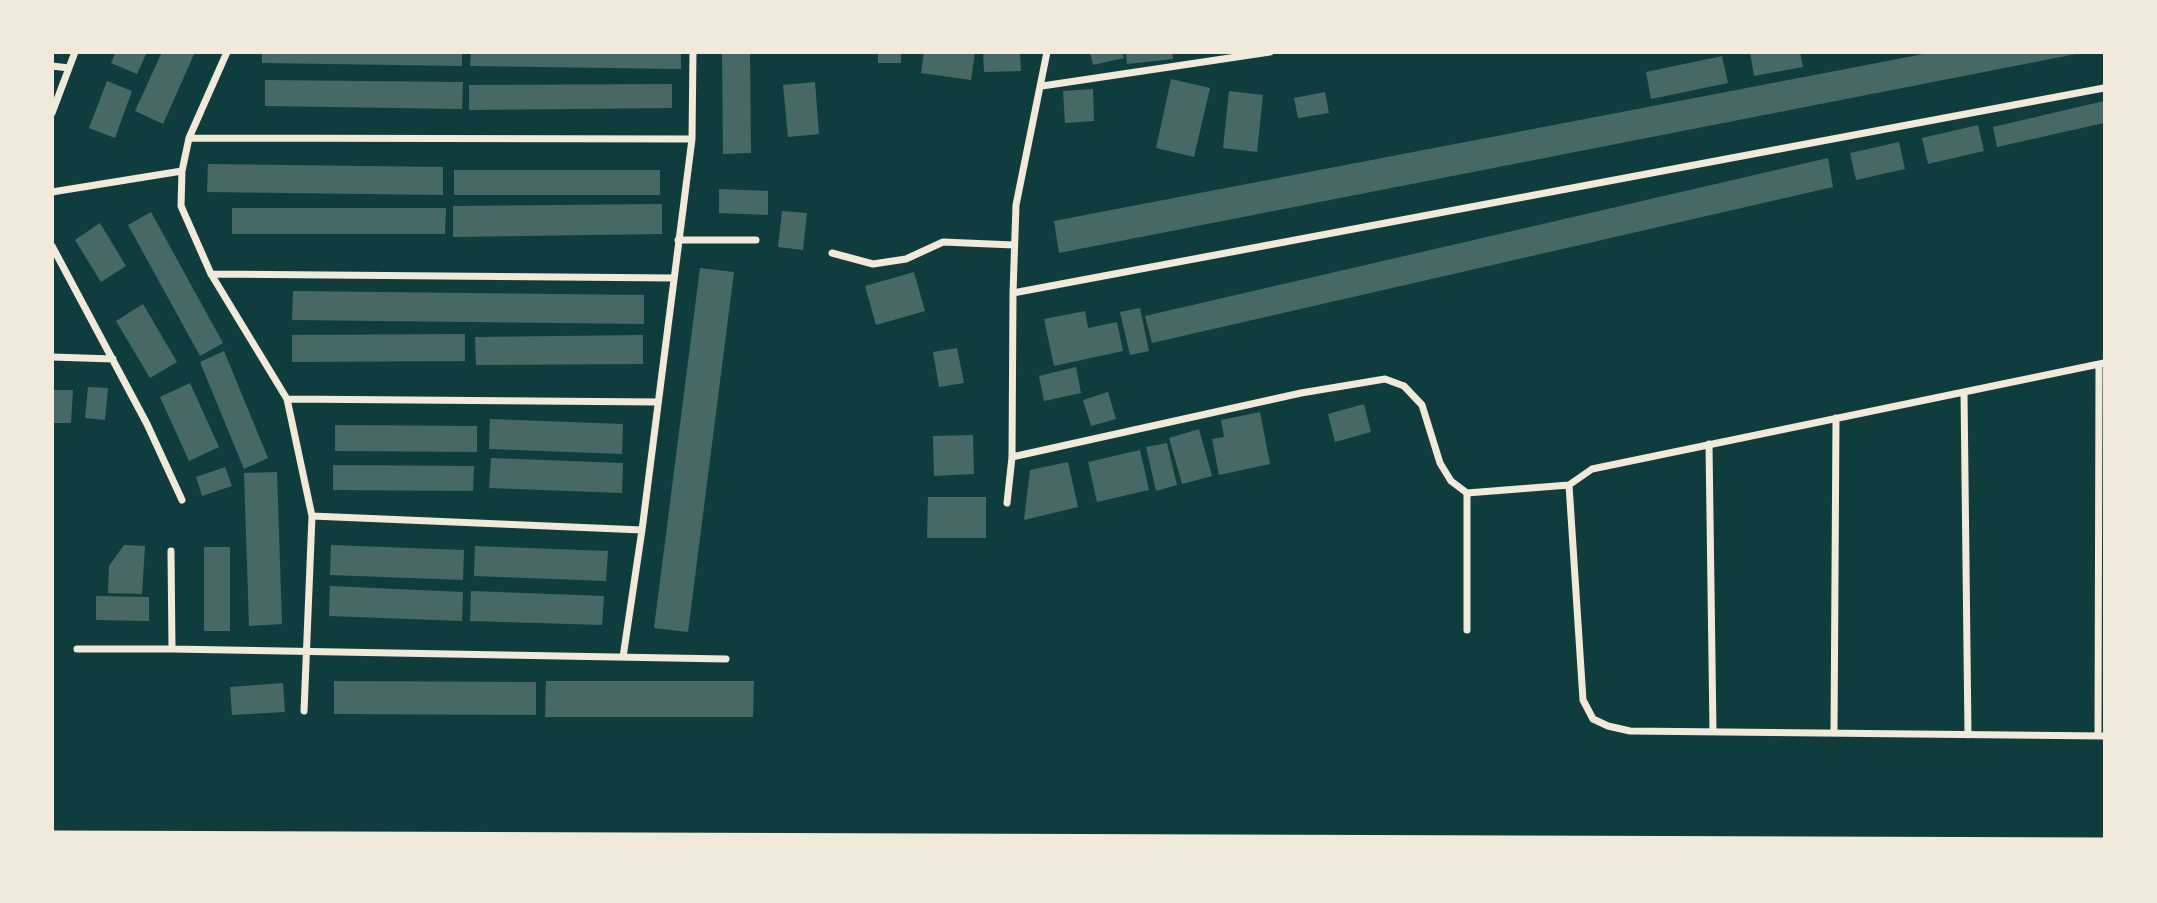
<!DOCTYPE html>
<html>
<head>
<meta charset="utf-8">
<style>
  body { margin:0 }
  #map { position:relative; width:2157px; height:903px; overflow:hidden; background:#0f3d3e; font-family:Rubik,sans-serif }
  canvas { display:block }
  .frame { position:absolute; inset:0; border:54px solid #f1e9da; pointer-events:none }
</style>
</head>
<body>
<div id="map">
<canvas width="2157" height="903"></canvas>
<div class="frame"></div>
</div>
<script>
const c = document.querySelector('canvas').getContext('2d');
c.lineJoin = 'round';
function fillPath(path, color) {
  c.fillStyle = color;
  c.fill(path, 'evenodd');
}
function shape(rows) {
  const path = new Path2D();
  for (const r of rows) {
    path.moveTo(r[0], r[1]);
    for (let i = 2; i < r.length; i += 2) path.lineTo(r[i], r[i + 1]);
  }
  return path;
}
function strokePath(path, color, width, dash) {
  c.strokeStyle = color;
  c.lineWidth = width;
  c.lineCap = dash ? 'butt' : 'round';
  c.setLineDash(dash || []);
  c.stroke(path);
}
const building = shape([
  [116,52,147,52,137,74,111,63],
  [162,52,195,52,163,124,135,111],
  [262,52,462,52,462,66,262,63],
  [471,52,681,52,681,69,470,66],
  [722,52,750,52,751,153,723,154],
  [878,52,901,52,901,63,878,63],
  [924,52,975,52,971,80,921,73],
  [983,52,1020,53,1021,71,984,72],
  [1090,52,1122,52,1124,58,1093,65],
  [1126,52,1172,52,1173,59,1127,64],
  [1750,52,1800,52,1803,67,1754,76],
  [1934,52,2076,54,1059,253,1054,221],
  [1722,56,1728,83,1651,99,1646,72],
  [1171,79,1210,88,1194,157,1156,148],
  [265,80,463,82,462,109,265,106],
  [107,81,132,91,115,138,89,128],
  [815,82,819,134,788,137,783,85],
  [672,84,672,108,469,110,469,85],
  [1093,89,1094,121,1065,123,1063,91],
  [1229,91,1263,95,1257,152,1223,148],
  [1325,92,1329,113,1298,118,1294,98],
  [2104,101,2104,123,1997,147,1993,127],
  [1978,125,1984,151,1928,164,1922,138],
  [1899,142,1905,169,1856,180,1850,153],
  [1828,158,1833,187,1152,343,1145,316],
  [208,164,443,167,443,195,207,192],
  [454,170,660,170,660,195,454,195],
  [719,189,768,191,768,215,719,213],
  [662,204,662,234,453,237,453,206],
  [232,208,446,208,445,234,232,234],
  [782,211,807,213,803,250,778,247],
  [151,212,223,343,200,356,128,225],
  [100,223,126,266,101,282,75,240],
  [700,268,734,272,688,632,654,628],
  [914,272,925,311,876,325,865,286],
  [293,291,644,295,644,324,292,320],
  [143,304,177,362,150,378,116,321],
  [1140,308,1149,351,1130,355,1120,312],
  [1085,311,1088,328,1117,322,1123,351,1054,366,1044,319],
  [465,334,465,361,292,362,292,335],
  [643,335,643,364,476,365,475,337],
  [957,348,964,383,939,387,933,352],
  [224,351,268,458,244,469,200,362],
  [1076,367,1081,393,1044,401,1039,376],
  [190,383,219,447,189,461,160,397],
  [88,387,108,388,105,420,85,418],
  [52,390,73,390,71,423,52,423],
  [1108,392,1116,419,1091,426,1083,400],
  [1364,404,1371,432,1335,442,1328,414],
  [1260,412,1270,464,1219,475,1212,439,1224,437,1221,420],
  [490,419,623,424,622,454,489,449],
  [335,425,477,426,477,452,335,451],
  [1199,429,1212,476,1182,484,1169,438],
  [973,435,974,474,934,476,933,436],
  [1167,443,1177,485,1156,491,1146,447],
  [1140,450,1149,490,1097,502,1088,462],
  [491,458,623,463,622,493,489,488],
  [1068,462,1078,507,1024,520,1030,470],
  [333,465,474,466,473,491,333,490],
  [225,467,232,486,202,496,196,477],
  [277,472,282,624,249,626,244,473],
  [928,497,986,497,986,538,927,538],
  [124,545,145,546,142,594,108,593,109,566],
  [331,545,464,550,463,580,330,575],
  [475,546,608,551,606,581,474,576],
  [204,547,230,547,230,631,204,631],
  [330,586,463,592,462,621,329,616],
  [471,591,604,596,602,625,470,621],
  [96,596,149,597,149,621,96,620],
  [334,681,536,682,536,715,334,714],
  [546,681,754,681,753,717,545,717],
  [283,683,285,712,232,715,230,687]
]);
const minor = shape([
  [227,52,189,138,182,171,181,206,211,274,287,399,312,516,304,711],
  [52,66,69,68],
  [1042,86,1270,52],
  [52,113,75,52],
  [189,138,692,139],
  [52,192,182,171],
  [678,240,756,240],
  [52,246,147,424,182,500],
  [832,253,873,264,906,259,943,242,1014,245],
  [211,274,674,278],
  [1013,293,2104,88],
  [52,357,113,359],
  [2104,363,1592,469,1569,485,1583,700,1593,719,1608,726,1630,731,2104,736],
  [1964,392,1968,735],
  [287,399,658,402],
  [1709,444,1713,732],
  [1012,457,1301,393,1385,379,1404,386,1422,405,1440,463,1451,481,1467,493,1569,485],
  [1467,493,1467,630],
  [1007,503,1012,457,1013,293,1016,205,1047,52],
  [312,516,642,530],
  [171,551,172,649],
  [77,649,172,649,726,659],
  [623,657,642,530,692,139,693,52],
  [1834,733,1836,418],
  [2098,736,2099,364]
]);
const motorway = shape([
  [52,841,2104,848]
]);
fillPath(building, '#486865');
strokePath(minor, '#f1e9da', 7);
strokePath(motorway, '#f1e9da', 21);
</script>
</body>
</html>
